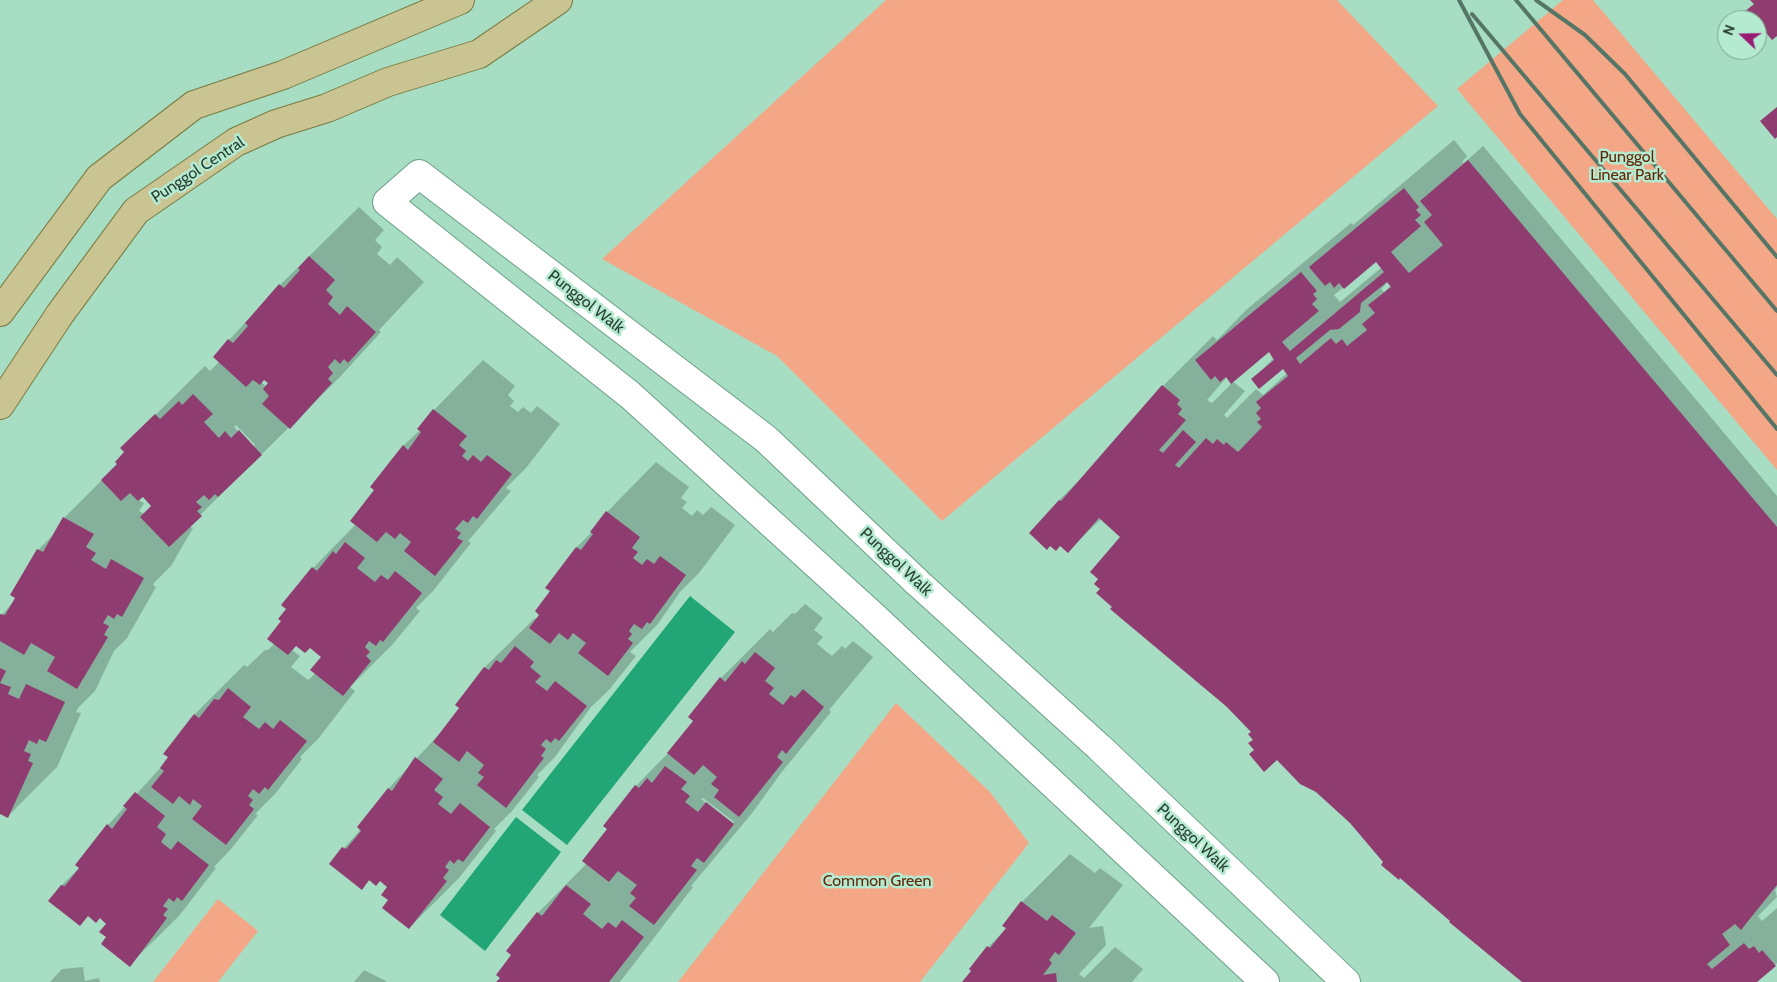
<!DOCTYPE html>
<html>
<head>
<meta charset="utf-8">
<style>
  body { margin:0 }
  #map { position:relative; width:1777px; height:982px; overflow:hidden; background:#a7ddc3; font-family:Cabin,sans-serif }
  canvas { display:block }
  .north { position:absolute; left:1717px; top:10px; width:50px; height:50px; box-sizing:border-box; background:#b4ead0; border:1px solid #7ca591; border-radius:50%; rotate:291deg; font-size:14px; font-weight:700; line-height:20px; text-align:center; color:#273d32 }
  .north::after { content:''; display:block; margin:auto; width:18px; height:22px; background:#981a72; clip-path:polygon(50% 0,100% 100%,50% 72%,0 100%) }
</style>
</head>
<body>
<div id="map">
<canvas width="1777" height="982"></canvas>
<div class="north">N</div>
</div>
<script>
const c = document.querySelector('canvas').getContext('2d');
c.lineJoin = 'round';
function fillPath(path, color) {
  c.fillStyle = color;
  c.fill(path, 'evenodd');
}
function shape(rows) {
  const path = new Path2D();
  for (const r of rows) {
    path.moveTo(r[0], r[1]);
    for (let i = 2; i < r.length; i += 2) path.lineTo(r[i], r[i + 1]);
  }
  return path;
}
function strokePath(path, color, width, dash) {
  c.strokeStyle = color;
  c.lineWidth = width;
  c.lineCap = dash ? 'butt' : 'round';
  c.setLineDash(dash || []);
  c.stroke(path);
}
function drawText(font, color, halo, rows, align = 'center') {
  c.font = font + ' Cabin,sans-serif';
  c.lineWidth = 5;
  c.setLineDash([]);
  c.textBaseline = 'middle';
  c.strokeStyle = halo;
  c.fillStyle = color;
  for (const [text, x, y, turn = 0] of rows) {
    c.save();
    c.translate(x, y);
    c.rotate((+turn || 0) * Math.PI / 180);
    c.textAlign = isNaN(turn) ? turn : align;
    if (halo) c.strokeText(text, 0, 0);
    c.fillText(text, 0, 0);
    c.restore();
  }
}
const green = shape([
  [886,0,1337,0,1438,106,942,521,777,356,602,259],
  [1563,0,1593,0,1777,219,1777,470,1457,89],
  [896,703,990,792,1029,843,920,982,678,982],
  [218,899,258,931,218,982,153,982]
]);
const water = shape([
  [690,596,735,632,567,845,522,810],
  [516,817,561,852,485,951,440,915]
]);
const shadow = shape([
  [1454,140,1467,156,1462,162,1464,163,1483,146,1777,496,1777,887,1775,890,1777,897,1758,916,1762,921,1777,908,1777,963,1755,982,1524,982,1453,919,1384,862,1351,823,1277,758,1255,749,1252,732,1218,698,1114,607,1122,537,1101,519,1068,551,1059,500,1088,472,1163,386,1213,336,1217,340,1246,310,1351,223,1353,225],
  [1376,261,1382,267,1340,302,1334,295],
  [1388,282,1391,285,1384,292,1381,289],
  [1269,351,1274,358,1253,379,1283,367,1287,373,1263,395,1256,389,1227,418,1224,415,1245,391,1232,381],
  [1227,377,1232,383,1212,403,1207,400],
  [359,207,384,230,375,240,382,247,377,254,390,265,397,257,424,282,379,330,381,332,339,378,189,526,193,528,171,566,154,583,153,585,156,587,127,638,114,651,95,691,78,708,76,712,81,713,57,767,8,816,0,813,0,617,15,600,38,550,56,532,64,518,114,468,126,452,122,448,205,366,210,371,220,361,214,356,229,340,280,285],
  [264,379,270,383,267,387,261,382],
  [236,425,255,445,253,447,234,427],
  [143,496,153,506,145,514,139,511,144,503,138,500],
  [483,360,515,386,508,395,514,401,510,406,518,412,523,407,531,413,537,406,560,424,526,468,506,488,511,491,468,541,471,543,433,591,416,608,420,611,392,645,350,687,355,691,318,739,300,757,302,759,275,794,255,814,258,815,231,849,214,867,216,868,179,916,129,965,108,937,108,923,62,885,80,867,108,825,164,764,169,757,165,754,195,714,244,665,247,667,265,650,268,650,275,643,287,608,313,568,356,524,403,446,420,430,434,410],
  [297,645,310,647,323,656,316,673,308,680,291,667,300,656,292,650],
  [656,462,689,487,681,498,687,502,682,508,692,516,697,510,703,515,711,507,735,525,699,573,680,592,658,624,630,652,636,656,609,690,591,707,555,757,537,775,539,777,512,811,494,829,496,831,459,878,409,928,390,900,389,887,380,880,370,880,362,888,330,864,361,829,359,827,389,788,444,729,461,708,457,704,485,667,535,618,537,620,552,591,547,587,577,547,592,532,607,512],
  [805,604,823,618,814,630,823,637,817,644,832,656,842,646,845,649,853,641,873,657,829,710,831,712,781,773,753,812,691,886,693,887,620,982,498,982,538,913,587,863,636,786,670,751,695,721,721,678,770,629,773,632,792,613,795,614],
  [703,798,734,822,732,824,701,799],
  [1070,854,1095,873,1100,868,1123,885,1089,928,1103,926,1106,945,1079,974,1084,978,1115,947,1143,969,1132,982,964,982,988,947,1007,928,1004,925,1022,902],
  [83,967,85,981,99,978,100,982,50,982,62,969],
  [364,970,386,981,386,982,354,982]
]);
const building = shape([
  [1750,0,1777,0,1777,36,1772,40,1763,29,1757,34,1757,20,1740,20,1738,17,1754,4],
  [1777,107,1777,137,1775,139,1760,121],
  [1468,160,1777,527,1777,885,1741,930,1735,924,1722,934,1730,945,1707,964,1712,969,1744,943,1749,949,1754,946,1759,953,1762,950,1776,966,1757,982,1522,982,1449,922,1450,921,1400,878,1399,880,1381,865,1383,862,1350,823,1316,792,1300,784,1277,760,1264,772,1249,754,1254,750,1248,743,1253,740,1248,734,1251,732,1227,707,1110,609,1112,607,1096,593,1100,589,1094,584,1098,579,1090,572,1120,537,1099,518,1068,553,1060,546,1056,551,1050,546,1047,550,1029,533,1059,500,1061,501,1162,385,1180,400,1177,404,1182,409,1178,414,1186,420,1159,450,1163,453,1183,430,1196,442,1175,465,1179,468,1206,438,1213,444,1217,439,1224,445,1226,442,1238,452,1262,427,1257,422,1261,419,1256,413,1261,408,1256,402,1288,376,1283,369,1259,389,1251,379,1274,360,1269,352,1231,384,1226,377,1220,382,1215,376,1211,380,1195,360,1301,272,1317,291,1313,294,1317,299,1312,304,1319,311,1282,342,1290,351,1384,272,1376,262,1344,289,1339,283,1334,288,1330,282,1325,286,1309,267,1404,188,1419,207,1416,210,1421,215,1415,220,1421,226,1391,252,1409,273,1443,245,1424,222,1432,215,1420,201],
  [1387,282,1391,287,1368,305,1375,313,1362,324,1367,330,1347,346,1342,339,1336,344,1331,338,1300,364,1296,358,1330,330,1339,329,1360,312,1361,303],
  [309,256,335,280,326,290,333,297,328,304,340,315,347,306,376,332,348,363,344,359,340,364,335,359,328,367,333,373,328,379,332,383,290,429,262,404,269,396,263,389,268,383,264,380,260,385,253,380,246,387,213,357,228,339,233,343,248,326,245,323,279,284,284,288,300,270,298,268],
  [193,394,213,414,204,422,219,438,225,431,231,438,239,430,262,455,218,497,215,494,209,500,204,495,196,502,202,507,197,511,202,516,169,547,140,517,151,506,143,497,138,501,130,493,121,501,101,480,117,464,115,462,124,452,120,448,155,414,160,419,179,401,182,405],
  [433,409,467,436,459,445,466,451,462,456,468,461,473,455,481,462,487,455,512,474,477,519,473,516,468,523,463,520,455,529,461,533,457,538,463,541,435,576,404,551,411,542,400,533,395,539,386,532,377,542,350,521,374,490,370,487,403,445,408,450,421,432,417,429],
  [606,511,640,537,632,548,638,552,633,558,642,565,647,559,654,564,660,556,686,575,650,624,647,622,642,629,634,624,629,631,632,634,628,639,633,643,608,676,578,653,586,643,573,633,568,640,559,633,550,644,529,628,539,615,535,611,550,591,545,588,576,547,581,550,593,534,590,532],
  [63,517,94,534,86,547,96,553,91,560,106,569,111,559,144,578,122,617,117,614,114,619,108,615,103,623,109,626,104,635,108,637,77,689,47,671,55,657,31,643,24,655,0,641,0,614,5,615,15,598,10,595,37,549,43,552],
  [345,542,365,558,357,568,375,582,381,575,388,580,395,571,422,593,383,642,380,640,376,646,369,641,365,647,370,652,366,656,371,661,343,696,310,670,321,657,310,648,305,653,296,646,288,655,267,639,281,621,278,619,286,609,281,605,312,567,317,571,333,551,336,554],
  [515,646,534,662,530,667,541,676,535,682,547,691,555,681,587,706,559,741,555,738,551,743,546,739,541,745,546,749,541,756,544,758,506,808,477,785,484,777,478,773,484,765,467,751,459,762,433,742,459,708,455,705,484,667,489,670,496,660,501,663],
  [755,652,775,668,765,681,774,688,769,694,783,705,791,695,795,698,803,689,824,707,786,754,782,750,777,757,783,762,739,817,714,797,719,790,711,784,717,777,703,765,694,775,667,753,693,721,688,717,720,677,725,682,742,661,745,664],
  [0,668,6,671,0,683,11,687,8,694,19,699,26,684,65,702,46,742,39,739,37,744,29,740,24,751,31,754,28,761,33,763,8,818,0,814],
  [228,688,251,707,243,717,259,729,265,722,273,729,280,720,307,741,268,790,265,787,259,794,253,789,248,796,253,800,249,805,254,809,226,845,192,819,202,806,193,799,190,805,179,796,173,804,151,787,164,771,160,768,168,757,163,754,194,714,199,718,214,699,219,700],
  [415,757,443,779,434,790,443,797,438,804,451,814,460,803,490,827,463,862,458,859,454,864,450,860,445,867,449,870,443,878,447,881,409,929,382,908,388,900,381,895,387,887,380,881,376,886,369,880,362,890,329,864,342,847,346,849,361,831,357,827,388,788,392,791],
  [665,766,687,782,681,789,690,796,685,802,698,812,706,802,734,824,704,863,697,858,691,866,697,870,654,925,629,906,636,898,630,893,637,885,618,871,609,882,582,861,607,829,603,826,635,785,639,788,647,778,652,783],
  [135,792,165,816,157,827,166,834,161,842,171,850,178,841,209,865,182,901,177,897,174,902,169,898,163,906,168,909,163,915,167,918,130,967,101,944,106,937,99,932,106,924,100,918,96,923,88,916,80,926,48,901,61,885,65,886,79,868,75,865,107,824,112,829,127,809,123,806],
  [566,885,591,904,583,914,602,929,608,922,616,928,622,920,644,937,609,982,496,982,500,978,496,975,511,955,506,951,537,912,542,916],
  [1021,901,1047,921,1052,915,1076,933,1059,955,1055,952,1049,960,1052,963,1043,975,1056,973,1057,982,962,982,971,971,969,969,987,946,990,948,1006,928,1002,926]
]);
const minor = shape([
  [1265,982,871,614,630,395,387,202,419,174,766,439,918,583,1099,747,1346,982]
]);
const major = shape([
  [0,312,99,178,194,105,283,75,460,0],
  [0,405,60,314,136,211,236,142,276,124,327,108,388,82,479,54,558,0]
]);
const rail = shape([
  [1459,0,1520,114,1777,429],
  [1516,0,1777,311],
  [1536,0,1585,35,1625,74,1777,257],
  [1472,14,1777,375]
]);
const parkNames = [
  ["Punggol",1627,157],
  ["Linear Park",1627,175],
  ["Common Green",877,881]
];
const streetNames = [
  ["Punggol Central",198,170,-33],
  ["Punggol Walk",586,302,38],
  ["Punggol Walk",896,562,43],
  ["Punggol Walk",1193,838,43]
];
fillPath(green, '#f4a786');
fillPath(water, '#22a678');
fillPath(shadow, '#0003');
fillPath(building, '#8f3c71');
strokePath(minor, '#6b9f87', 30);
strokePath(major, '#797b40', 30);
strokePath(minor, '#fff', 28);
strokePath(major, '#c9c491', 28);
strokePath(rail, '#557666', 4);
drawText('16px', '#622607', '#b4ead0', parkNames);
drawText('16px', '#273d32', '#b4ead0', streetNames);
</script>
</body>
</html>
